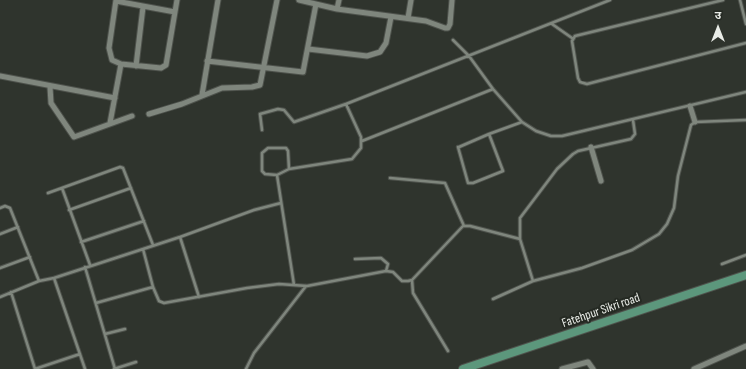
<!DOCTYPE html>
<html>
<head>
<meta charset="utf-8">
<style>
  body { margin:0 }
  #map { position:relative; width:746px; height:369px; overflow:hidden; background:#2f342d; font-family:"Sofia Sans Condensed","Noto Sans Devanagari",sans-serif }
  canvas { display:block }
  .north { position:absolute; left:698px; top:8px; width:40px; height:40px; -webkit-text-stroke:3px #252a23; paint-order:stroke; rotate:0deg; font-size:11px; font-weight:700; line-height:16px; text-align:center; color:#e9ece7 }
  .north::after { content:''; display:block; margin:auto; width:14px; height:18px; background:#e9ece7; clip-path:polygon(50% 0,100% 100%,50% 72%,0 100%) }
</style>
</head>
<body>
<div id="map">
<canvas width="746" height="369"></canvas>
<div class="north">उ</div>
</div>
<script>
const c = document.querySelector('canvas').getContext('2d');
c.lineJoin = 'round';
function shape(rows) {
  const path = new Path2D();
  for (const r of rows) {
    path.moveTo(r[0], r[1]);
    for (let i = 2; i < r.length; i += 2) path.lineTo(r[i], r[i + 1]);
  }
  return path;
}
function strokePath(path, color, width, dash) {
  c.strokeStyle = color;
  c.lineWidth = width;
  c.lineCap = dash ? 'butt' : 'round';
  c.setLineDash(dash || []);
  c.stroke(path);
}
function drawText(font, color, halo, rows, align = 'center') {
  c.font = font + ' "Sofia Sans Condensed",sans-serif';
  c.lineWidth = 4;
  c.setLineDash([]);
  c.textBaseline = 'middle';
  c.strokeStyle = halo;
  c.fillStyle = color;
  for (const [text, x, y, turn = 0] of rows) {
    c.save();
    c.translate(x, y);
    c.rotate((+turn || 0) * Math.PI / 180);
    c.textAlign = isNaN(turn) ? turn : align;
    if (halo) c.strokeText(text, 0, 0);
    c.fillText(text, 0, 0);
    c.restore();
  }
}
const lane = shape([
  [723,0,575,36,572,41,578,78,580,82,587,84,746,43],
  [740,0,746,24],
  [552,24,572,38],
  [453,40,469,56,493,89,522,122,536,131,551,136,562,136,746,92],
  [346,104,610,0],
  [262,130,260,114,278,109,284,110,294,122,346,104,361,137,361,148,352,159,289,169,277,175],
  [489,134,503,171,473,183,468,183,458,147,459,147,489,134,522,122],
  [362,141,493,89],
  [289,169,288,151,286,148,268,148,262,153,262,171,265,174,277,175,294,285],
  [390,178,445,183,464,226],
  [62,188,90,265],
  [48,193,120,167,123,168,153,245],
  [0,208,5,206,10,208,39,281],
  [69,210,131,188],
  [0,234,18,227],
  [180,237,199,297],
  [81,242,144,221],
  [143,249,153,287,159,301,164,303,247,288,279,284,307,286,386,271],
  [355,259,381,258,388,264,386,271,393,272,402,281,408,281,412,280,463,226,470,226,520,239],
  [722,264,746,255],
  [85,267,115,369],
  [0,268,30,257],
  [54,278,85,369],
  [412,280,413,293,448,351],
  [533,281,582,268,632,250,659,234,667,224,674,208,678,176,691,125,695,122,746,120],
  [11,292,35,369],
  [0,297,39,281,54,278,180,237,254,210,281,203],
  [493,299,533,281,520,239,520,218,557,169,573,154,578,151,631,139,635,134,633,120],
  [96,303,153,287],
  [105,334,125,329],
  [35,369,80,354],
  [114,369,136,362],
  [246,369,254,353,306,286]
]);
const street = shape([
  [116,0,109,48,112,60,121,64,161,68,166,65,177,0],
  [299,0,337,9,426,21,445,28,448,28,450,24,452,0],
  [116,1,175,12],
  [337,9,339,0],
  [408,18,411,0],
  [308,49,367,56,380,52,386,43,391,17],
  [207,61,303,72,316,4],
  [136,66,143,7],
  [0,76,115,98],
  [50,87,51,103,74,137,132,116],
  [202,95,218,0],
  [690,106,695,122],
  [149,114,182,104,222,88,252,87,260,85,277,0],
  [110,123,121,64],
  [591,147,601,181],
  [562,369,588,362,593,369],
  [694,369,746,346]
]);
const primary = shape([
  [463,369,746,275]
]);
const streetNames = [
  ["Fatehpur Sikri road",601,311,-19]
];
strokePath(lane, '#4e524c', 4.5);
strokePath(street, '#4e524c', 7);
strokePath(primary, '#4e524c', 10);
strokePath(lane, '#7f867d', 2.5);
strokePath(street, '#7f867d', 5);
strokePath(primary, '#5c977c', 8);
drawText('13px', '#e9ece7', '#252a23', streetNames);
</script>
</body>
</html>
